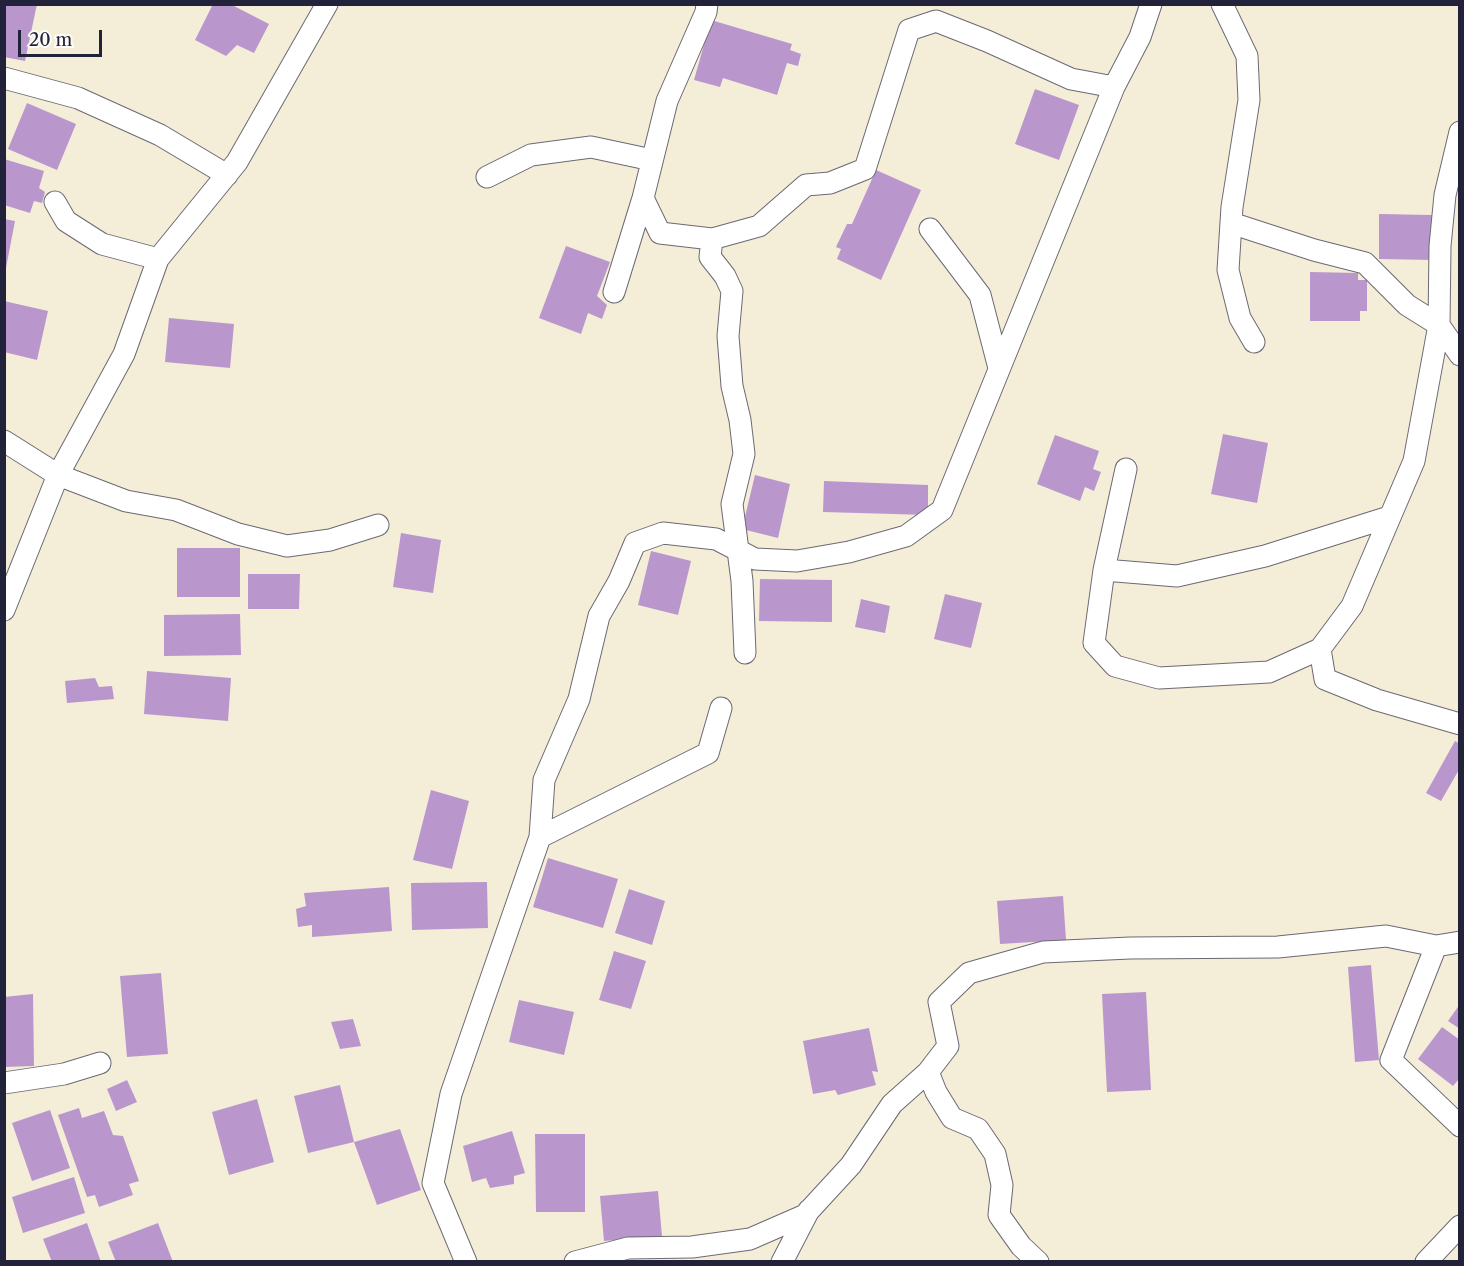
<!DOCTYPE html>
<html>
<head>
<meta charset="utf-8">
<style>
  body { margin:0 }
  #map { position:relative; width:1464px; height:1266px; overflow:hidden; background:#f4edd8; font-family:"Libre Caslon Text",serif }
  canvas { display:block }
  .frame { position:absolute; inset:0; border:6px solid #22223b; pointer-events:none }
  .scale { position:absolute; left:18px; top:30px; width:84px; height:27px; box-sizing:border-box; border:3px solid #22223b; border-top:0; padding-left:8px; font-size:18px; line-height:21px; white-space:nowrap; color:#22223b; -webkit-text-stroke:4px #fdfcf7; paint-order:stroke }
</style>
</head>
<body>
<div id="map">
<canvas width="1464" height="1266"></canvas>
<div class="frame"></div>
<div class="scale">20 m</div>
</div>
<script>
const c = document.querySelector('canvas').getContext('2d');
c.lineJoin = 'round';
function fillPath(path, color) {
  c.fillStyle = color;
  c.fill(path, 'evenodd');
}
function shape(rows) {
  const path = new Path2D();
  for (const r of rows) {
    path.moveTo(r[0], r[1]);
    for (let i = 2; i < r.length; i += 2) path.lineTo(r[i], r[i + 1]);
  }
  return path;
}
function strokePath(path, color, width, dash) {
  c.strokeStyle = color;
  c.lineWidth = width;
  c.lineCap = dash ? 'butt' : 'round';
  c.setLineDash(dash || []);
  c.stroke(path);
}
const building = shape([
  [4,4,37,4,25,61,4,57],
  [213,4,230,4,269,24,254,53,237,45,226,56,195,40],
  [711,20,792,44,790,50,801,54,798,66,787,63,777,95,723,78,720,87,694,80],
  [1035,89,1079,105,1059,160,1015,144],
  [27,103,76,124,57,170,8,149],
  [4,159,44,171,39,188,45,192,42,203,34,201,30,213,4,205],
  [876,170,921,190,881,280,837,259,841,249,836,247,847,224,852,224],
  [1379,214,1432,215,1432,260,1379,259],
  [4,219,15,221,6,268,4,267],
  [566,246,610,262,597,296,607,305,602,319,588,313,581,334,539,318],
  [1310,272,1358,273,1358,280,1367,280,1367,311,1360,311,1360,321,1310,321],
  [4,301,48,311,37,360,4,352],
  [169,318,234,324,230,368,165,362],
  [1223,434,1268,443,1257,503,1211,494],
  [1055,435,1099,451,1093,469,1101,472,1094,491,1085,487,1080,501,1037,484],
  [755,475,790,484,778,538,742,529],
  [824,481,928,485,928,515,823,512],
  [401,533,441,540,433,593,393,587],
  [177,548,240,548,240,597,177,597],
  [651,551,691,561,678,615,638,605],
  [248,574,300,574,299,609,248,609],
  [760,579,832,580,832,622,759,621],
  [945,594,982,603,971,648,934,639],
  [861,599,890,606,885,633,855,627],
  [240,614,241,655,164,656,164,615],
  [147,671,231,678,228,721,144,714],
  [95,678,99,687,112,686,114,699,67,703,65,681],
  [1455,741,1460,744,1460,768,1441,801,1426,793],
  [431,790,469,801,452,869,413,860],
  [548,858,618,879,603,928,533,907],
  [487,882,488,928,412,930,411,883],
  [389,887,392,931,312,937,312,925,298,927,296,909,306,906,304,893],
  [629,889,665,901,652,945,615,933],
  [1063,896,1066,940,1000,944,997,901],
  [614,951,646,961,631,1009,599,1000],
  [1371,965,1379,1060,1355,1062,1348,967],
  [161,973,168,1054,127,1057,120,976],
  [1146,992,1151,1090,1107,1092,1102,994],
  [33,994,34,1066,4,1067,4,997],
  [519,1000,574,1012,564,1055,509,1042],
  [1460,1004,1460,1029,1448,1021],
  [353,1019,361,1046,340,1049,331,1022],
  [1442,1027,1460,1040,1460,1078,1453,1086,1418,1059],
  [869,1028,878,1072,872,1071,876,1085,838,1095,835,1090,813,1094,803,1041],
  [127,1080,137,1102,116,1111,107,1089],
  [340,1085,354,1142,400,1129,421,1190,377,1205,354,1142,308,1153,294,1096],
  [257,1099,274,1162,229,1175,212,1112],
  [79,1108,82,1118,104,1111,113,1135,123,1136,139,1181,129,1184,133,1195,99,1207,95,1195,87,1197,58,1115],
  [50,1110,70,1168,32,1181,12,1123],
  [512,1131,525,1173,514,1176,514,1184,490,1188,486,1178,472,1182,463,1146],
  [535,1134,585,1134,585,1212,536,1212],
  [74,1177,85,1213,23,1233,12,1197],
  [658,1191,662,1236,604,1241,600,1196],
  [87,1223,101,1262,52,1262,43,1239],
  [158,1223,173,1262,116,1262,108,1242]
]);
const street = shape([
  [1222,4,1247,56,1249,100,1232,207,1228,270,1240,318,1254,342],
  [4,78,78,98,160,135,227,175],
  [1460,132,1445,195,1440,246,1439,325,1414,461,1352,606,1320,649,1325,679,1377,700,1460,724],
  [487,177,531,155,591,147,652,160],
  [643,198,660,233,712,239,759,226,806,185,830,183,865,169,909,30,936,21,987,41,1071,79,1114,87],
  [55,202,66,221,102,244,158,259],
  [1231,223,1314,250,1365,263,1407,305,1439,325,1460,355],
  [930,229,980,295,999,368],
  [712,239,710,257,725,276,732,291,728,336,732,386,740,420,744,454,732,504,742,581,745,653],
  [614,292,643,198,667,101,706,12,707,4],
  [4,441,58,475,126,501,176,510,238,534,287,546,330,540,378,525],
  [1126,469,1104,570,1094,643,1115,666,1159,678,1269,672,1320,649],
  [1104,570,1177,576,1265,556,1389,517],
  [4,610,58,475,124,354,158,259,237,162,327,4],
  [540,837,708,753,721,708],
  [1436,946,1391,1060,1460,1126],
  [928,1072,936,1092,952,1118,978,1129,995,1154,1002,1185,999,1215,1021,1246,1038,1262],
  [4,1083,64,1074,100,1063],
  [466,1262,433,1183,451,1094,540,837,544,780,579,699,599,616,619,581,635,543,663,533,716,539,755,559,797,561,849,552,906,536,942,510,1114,87,1140,37,1151,4],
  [575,1262,628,1248,692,1247,750,1239,805,1215,851,1165,892,1104,928,1072,948,1046,939,1002,969,973,1043,952,1130,948,1278,947,1386,936,1436,946,1460,942],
  [782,1262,809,1210],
  [1426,1262,1460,1226]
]);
fillPath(building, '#b997cd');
strokePath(street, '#6c6972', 23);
strokePath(street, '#fff', 21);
</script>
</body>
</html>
